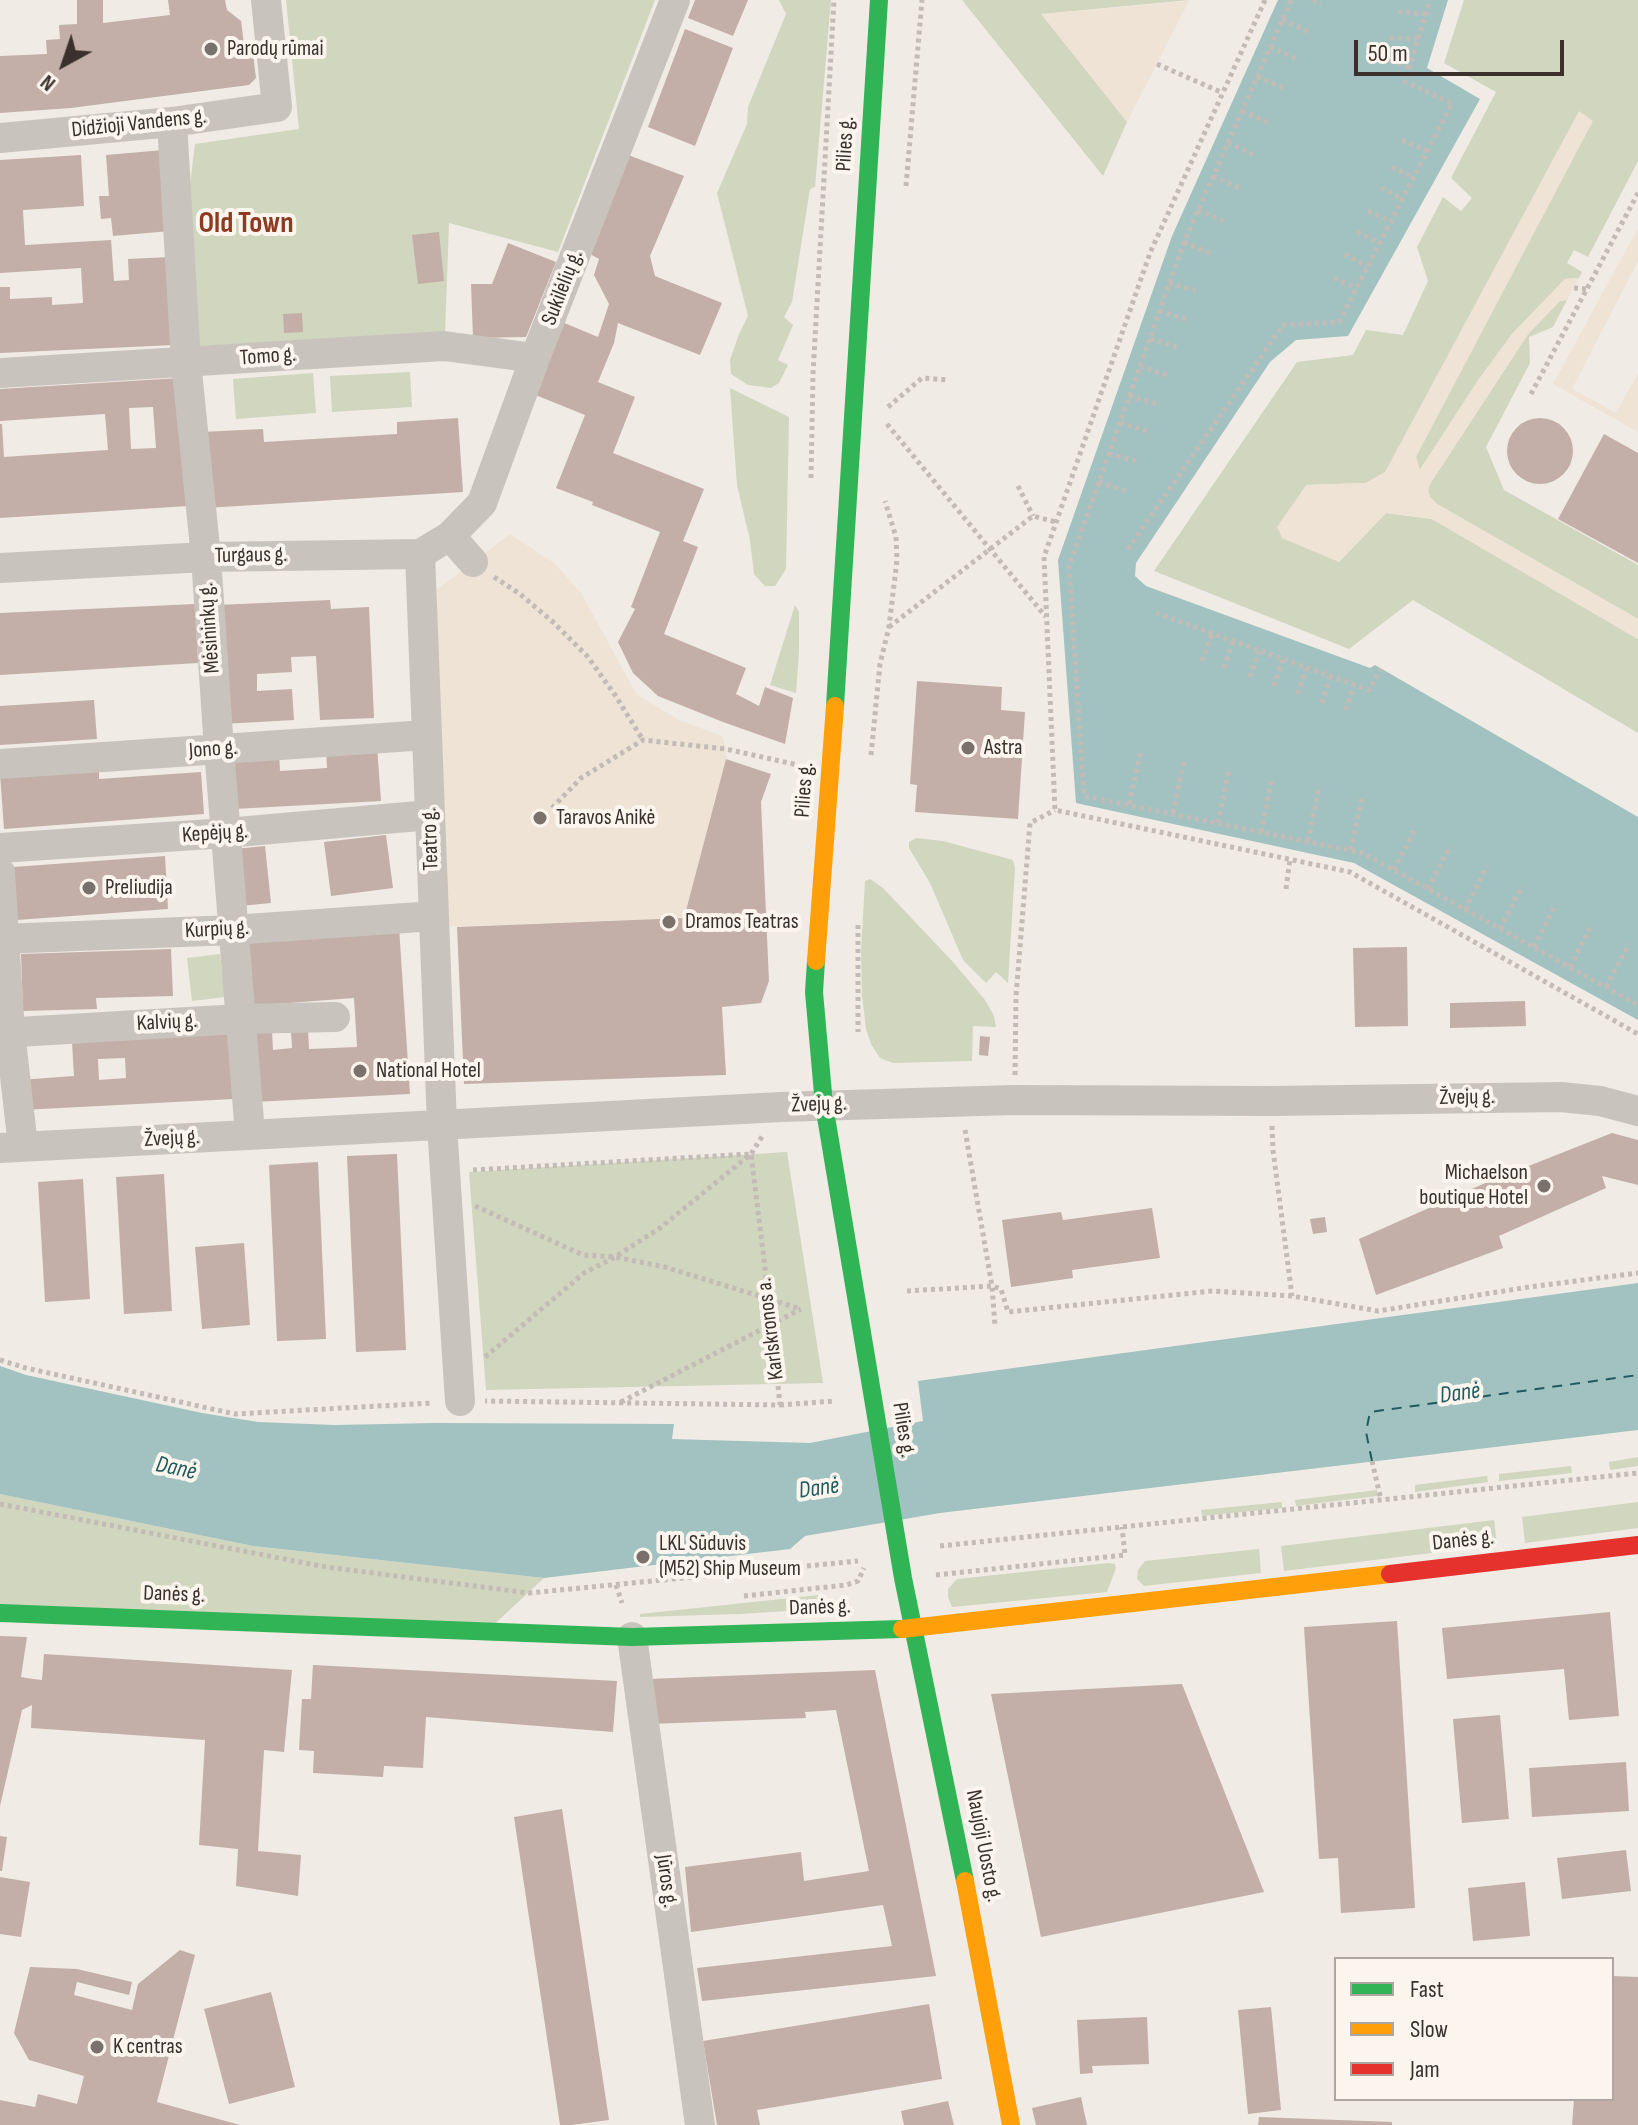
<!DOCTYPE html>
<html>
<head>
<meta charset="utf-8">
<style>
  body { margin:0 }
  #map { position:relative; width:1638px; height:2125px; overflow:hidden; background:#f0ebe5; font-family:"Sofia Sans Condensed",sans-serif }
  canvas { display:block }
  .legend { position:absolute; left:1334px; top:1957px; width:280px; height:144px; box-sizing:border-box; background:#fbf5ee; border:2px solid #aea6a0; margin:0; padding:10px 14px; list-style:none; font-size:24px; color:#3b302b }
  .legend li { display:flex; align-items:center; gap:16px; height:40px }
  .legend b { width:40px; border:2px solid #aea6a0 }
  .north { position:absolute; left:24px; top:24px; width:80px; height:80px; -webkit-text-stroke:6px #fbf5ee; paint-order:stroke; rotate:220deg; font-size:22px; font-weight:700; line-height:32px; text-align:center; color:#3b302b }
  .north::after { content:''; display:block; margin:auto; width:28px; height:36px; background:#3b302b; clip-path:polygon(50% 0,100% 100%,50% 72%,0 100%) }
  .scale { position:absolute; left:1354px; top:40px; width:210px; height:36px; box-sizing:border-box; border:4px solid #3b302b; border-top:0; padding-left:10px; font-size:24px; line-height:28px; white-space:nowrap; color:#3b302b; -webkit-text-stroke:6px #fbf5ee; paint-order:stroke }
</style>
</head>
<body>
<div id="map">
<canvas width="1638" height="2125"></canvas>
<ul class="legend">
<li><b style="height:10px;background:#30b455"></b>Fast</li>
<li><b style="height:10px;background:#ff9f0a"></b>Slow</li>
<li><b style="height:10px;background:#e5322d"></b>Jam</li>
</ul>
<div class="north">N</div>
<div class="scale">50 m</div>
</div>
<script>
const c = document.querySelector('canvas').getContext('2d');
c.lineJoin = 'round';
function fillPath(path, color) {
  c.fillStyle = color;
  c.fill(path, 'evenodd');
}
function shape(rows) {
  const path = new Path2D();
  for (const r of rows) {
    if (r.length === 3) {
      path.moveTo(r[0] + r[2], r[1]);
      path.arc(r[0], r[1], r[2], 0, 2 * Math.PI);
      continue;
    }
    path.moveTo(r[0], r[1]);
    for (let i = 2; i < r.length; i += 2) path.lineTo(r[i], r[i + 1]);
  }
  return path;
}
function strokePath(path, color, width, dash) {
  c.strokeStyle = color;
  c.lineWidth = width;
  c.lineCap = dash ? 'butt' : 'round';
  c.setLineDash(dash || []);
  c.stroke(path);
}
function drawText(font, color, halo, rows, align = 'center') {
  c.font = font + ' "Sofia Sans Condensed",sans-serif';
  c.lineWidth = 8;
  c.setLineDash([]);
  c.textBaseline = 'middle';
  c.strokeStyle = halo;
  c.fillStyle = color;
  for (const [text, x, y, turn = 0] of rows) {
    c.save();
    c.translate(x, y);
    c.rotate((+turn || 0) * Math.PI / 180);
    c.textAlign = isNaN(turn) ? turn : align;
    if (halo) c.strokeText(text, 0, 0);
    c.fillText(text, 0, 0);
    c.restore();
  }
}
const green = shape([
  [286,0,655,0,558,252,449,223,445,334,199,346,188,200,195,144,299,129],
  [779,0,831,0,815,187,810,189,792,302,784,317,793,325,778,360,788,365,779,383,771,388,748,385,731,374,730,360,739,334,748,316,717,193,747,124,748,107,786,14],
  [962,0,1190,0,1042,14,1127,122,1103,176],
  [1464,0,1638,0,1638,161,1588,257,1574,250,1567,263,1582,272,1579,278,1565,279,1512,334,1479,379,1419,471,1416,457,1400,446,1385,472,1366,483,1306,485,1339,562,1386,513,1432,519,1638,639,1638,733,1413,600,1349,649,1154,571,1297,362,1353,355,1366,330,1403,335,1428,281,1417,247,1443,197,1461,211,1472,198,1451,178,1496,92,1444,63],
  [1567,300,1553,327,1529,337,1530,363,1486,447,1504,490,1638,565,1638,619,1437,504,1430,497,1428,490,1430,484,1528,334,1560,301],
  [410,372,412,407,332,412,330,376],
  [313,373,316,413,236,419,233,379],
  [730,388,789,417,786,569,775,586,765,586,754,574,750,540,737,485],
  [795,605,799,612,799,652,796,693,770,685],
  [916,838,943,841,1013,860,1015,868,1008,983,996,972,986,983,963,960,930,883,909,848,909,842],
  [870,879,883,888,953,962,985,1000,994,1016,996,1027,973,1026,972,1061,893,1063,880,1058,871,1044,866,1029,862,995,861,951,865,881],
  [220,954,225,997,192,1001,187,958],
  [787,1152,823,1383,486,1390,469,1172],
  [1638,1457,1638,1466,1610,1470,1609,1462],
  [1571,1466,1572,1473,1499,1481,1499,1474],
  [1487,1476,1488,1482,1415,1492,1415,1485],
  [1377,1490,1377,1496,1296,1506,1295,1500],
  [0,1494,253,1546,544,1578,487,1631,0,1613],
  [1282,1502,1282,1508,1202,1516,1201,1510],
  [1638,1502,1638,1528,1525,1543,1522,1517],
  [1494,1520,1497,1545,1284,1571,1281,1546],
  [1259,1549,1261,1573,1144,1586,1137,1579,1138,1570,1145,1561],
  [1108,1563,1115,1564,1116,1568,1107,1592,952,1607,948,1597,948,1589,957,1579],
  [819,1595,822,1606,818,1609,740,1614,640,1617,640,1614]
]);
const plaza = shape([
  [1189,1,1127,122,1041,14],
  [1579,111,1593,121,1416,457,1420,470,1479,379,1512,334,1565,279,1579,278,1567,300,1560,301,1528,334,1430,484,1428,490,1430,497,1437,504,1638,619,1638,639,1432,519,1386,513,1339,562,1282,538,1277,527,1306,485,1366,483,1385,472],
  [1638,228,1638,261,1572,389,1616,413,1638,373,1638,432,1553,384],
  [510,534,554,563,581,593,637,695,679,720,722,736,726,749,726,759,684,918,440,927,426,598]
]);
const water = shape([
  [1278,0,1448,0,1427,68,1480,99,1348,336,1296,340,1270,362,1136,563,1135,576,1146,586,1370,668,1375,665,1638,817,1638,1020,1354,863,1076,803,1058,560,1172,236],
  [1638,1283,1638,1430,940,1513,805,1536,790,1549,544,1578,253,1546,0,1494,0,1366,26,1375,202,1413,258,1422,334,1425,436,1423,674,1424,672,1439,810,1443,923,1421,918,1381]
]);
const ferry = shape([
  [1372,1461,1366,1432,1370,1412,1638,1375]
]);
const building = shape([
  [77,0,103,0,103,23,170,15,168,0,225,0,227,10,241,21,244,44,253,54,256,78,249,85,71,108,0,113,0,56,47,54,46,40,60,39,59,25,77,24],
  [695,0,748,0,733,36,688,18],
  [685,29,733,48,695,146,648,127],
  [164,150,170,231,113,236,111,218,101,219,99,196,109,196,106,155],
  [81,155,84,206,23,210,25,245,111,240,114,281,129,280,128,259,170,257,174,345,0,353,0,287,10,287,10,299,52,297,52,305,83,303,81,268,0,273,0,160],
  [628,155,684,176,650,256,655,276,722,303,700,355,618,323,614,343,598,382,635,397,613,453,704,489,683,541,698,547,664,634,746,668,736,694,759,706,765,687,793,698,785,744,723,722,658,696,633,673,618,642,635,609,631,607,660,532,592,505,593,502,556,488,585,415,533,394,562,322,598,337,609,304,594,275,599,259,590,254],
  [439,232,444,281,418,284,412,235],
  [508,243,556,262,526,337,473,338,471,284,492,284],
  [302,313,303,332,284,333,283,314],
  [180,378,188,506,0,518,0,424,2,424,4,457,108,450,105,414,0,421,0,389],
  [153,407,156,448,131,449,129,408],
  [458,418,463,492,206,508,201,432,263,429,264,442,397,434,397,422],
  [1540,451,33],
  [1604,434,1638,453,1638,563,1558,519],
  [330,600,331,609,369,607,374,718,320,720,316,656,291,657,292,672,257,674,257,691,292,689,294,720,223,724,217,605],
  [195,604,198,663,0,675,0,613],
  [917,681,1002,687,1001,710,1025,712,1018,819,915,812,917,785,910,784],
  [94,700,97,739,0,745,0,706],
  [377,746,381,801,234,809,231,756,279,753,280,771,327,768,326,749],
  [726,759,771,774,761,802,769,981,761,1003,722,1007,726,1075,464,1084,457,927,684,918],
  [99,767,99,779,201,772,204,814,4,829,0,774],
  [386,835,393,888,331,896,324,842],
  [265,846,271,903,240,906,235,849],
  [165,856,168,909,17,920,13,867],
  [399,927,410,1094,254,1102,250,1031,272,1030,273,1050,292,1048,291,1031,308,1030,309,1049,357,1047,354,998,250,1006,245,938],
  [1407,947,1408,1026,1355,1027,1353,948],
  [171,949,173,996,96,998,97,1009,23,1011,21,954],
  [1525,1001,1526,1026,1450,1028,1450,1003],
  [230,1033,233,1099,22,1110,19,1080,74,1076,72,1042],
  [125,1058,126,1078,99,1080,98,1059],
  [980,1036,990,1037,988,1056,979,1055],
  [1612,1133,1638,1140,1638,1185,1602,1176,1606,1188,1499,1236,1503,1248,1376,1295,1359,1239,1483,1184],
  [397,1154,406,1350,356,1352,347,1156],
  [318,1162,326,1339,277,1341,269,1165],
  [164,1174,172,1311,124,1314,116,1177],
  [83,1179,90,1299,45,1302,38,1182],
  [1152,1208,1160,1258,1072,1270,1073,1278,1011,1287,1002,1220,1061,1212,1063,1220],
  [1325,1217,1327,1232,1313,1234,1310,1219],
  [244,1243,250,1325,202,1329,195,1247],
  [1610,1612,1619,1716,1569,1720,1564,1669,1447,1679,1442,1628],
  [1397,1621,1415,1908,1341,1913,1338,1858,1319,1859,1304,1627],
  [0,1636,27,1637,21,1677,33,1679,42,1680,44,1654,292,1670,284,1752,264,1750,258,1851,301,1855,298,1896,236,1886,238,1849,199,1845,205,1740,31,1728,32,1705,22,1710,0,1806],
  [313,1665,617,1681,613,1732,426,1717,423,1768,384,1766,383,1777,313,1773,314,1751,299,1750,302,1699,311,1699],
  [875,1670,936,1976,702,2001,697,1968,892,1946,883,1905,691,1932,685,1867,801,1852,804,1881,869,1871,836,1710,805,1712,806,1718,650,1724,648,1679],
  [1182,1684,1264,1892,1041,1937,991,1694],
  [1500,1715,1509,1819,1462,1823,1453,1719],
  [1626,1762,1629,1811,1532,1817,1529,1768],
  [562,1809,609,2120,571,2125,560,2125,514,1817],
  [0,1836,7,1837,2,1871,0,1871],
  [1626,1850,1631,1891,1562,1899,1557,1858],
  [0,1877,30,1882,21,1937,0,1934],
  [1525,1882,1530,1936,1473,1941,1468,1888],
  [180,1950,195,1955,157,2102,240,2125,0,2125,0,2100,35,2107,38,2094,77,2104,84,2076,29,2060,14,2033,30,1967,77,1969,132,1982,129,1995,77,1982,74,1995,132,2010,138,1984],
  [1612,1976,1638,1977,1638,2125,1572,2125,1574,2099,1612,2099],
  [271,1992,295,2087,229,2104,204,2009],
  [929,2004,942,2079,757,2110,760,2125,717,2125,703,2041],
  [1271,2007,1281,2110,1248,2114,1238,2010],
  [1147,2017,1149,2064,1092,2066,1093,2073,1080,2074,1077,2020],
  [1081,2097,1087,2125,1036,2125,1032,2108],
  [948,2101,954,2125,904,2125,901,2111],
  [1259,2117,1392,2122,1392,2125,1258,2125]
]);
const path = shape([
  [1265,0,1150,253,1044,557,1055,810,1350,872,1638,1034],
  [1291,0,1184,242,1069,566,1084,796,1363,853,1638,1005],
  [1313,0,1321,4],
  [1398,12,1426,14],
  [1282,20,1309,32],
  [1390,38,1418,39],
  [1270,47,1297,59],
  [1382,58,1410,67],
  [1157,64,1223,93],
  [1257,77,1284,88],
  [1242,111,1269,123],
  [1402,140,1427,151],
  [1228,142,1255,156],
  [1392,167,1413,177],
  [1213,176,1240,188],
  [906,186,922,0],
  [1381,188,1402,199],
  [1198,210,1226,222],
  [1368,211,1391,221],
  [1357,232,1380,243],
  [1184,242,1211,254],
  [1345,254,1367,267],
  [1334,278,1356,288],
  [1169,283,1197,291],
  [1574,288,1587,289],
  [1159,311,1186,319],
  [1150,339,1177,347],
  [1140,366,1167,375],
  [1531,394,1638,193],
  [1129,396,1157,404],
  [888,407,922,378,948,380],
  [1120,423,1147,431],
  [887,424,1046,617],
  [1109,454,1136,461],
  [811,478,813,374,834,0],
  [1099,482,1126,491],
  [1018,486,1033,516],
  [1128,549,1283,325,1339,322,1452,103,1405,82,1430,0],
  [494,577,520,594,553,622,588,657,615,695,643,740],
  [1156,613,1369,690,1381,669],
  [889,627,1033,516,1056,522],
  [1202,661,1212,634],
  [1224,668,1233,641],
  [1250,677,1259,651],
  [1274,686,1283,659],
  [1298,694,1306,668],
  [1322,703,1330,676],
  [1346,710,1354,685],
  [871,755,880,664,889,627,897,560,896,537,885,501],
  [1129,804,1141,751],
  [552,808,581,778,643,740,726,749,798,765],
  [1173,813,1184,760],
  [1218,823,1229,769],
  [1261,832,1272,778],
  [1308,841,1319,788],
  [1351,850,1362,797],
  [1394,870,1416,827],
  [1286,889,1290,859],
  [1428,889,1450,846],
  [1465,910,1487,866],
  [858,925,858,1032],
  [1500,929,1522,886],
  [1534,947,1556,904],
  [1570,967,1592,924],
  [1606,987,1629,944],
  [1015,1075,1016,996,1030,823,1055,810],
  [1272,1126,1273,1150,1292,1296],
  [965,1130,992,1286,995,1326],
  [473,1170,751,1154,772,1325,780,1405,485,1401],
  [475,1206,583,1255,615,1257,665,1267,801,1309],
  [907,1291,992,1286,1001,1289,1008,1312,1212,1291,1292,1296,1378,1311,1529,1287,1638,1273],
  [485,1357,584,1273,615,1257,660,1228,751,1154,763,1135],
  [0,1360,26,1368,235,1414,433,1403],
  [621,1402,801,1309],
  [780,1405,834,1401],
  [1372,1461,1381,1500],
  [0,1504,326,1567,529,1593,858,1561],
  [940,1546,1638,1473],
  [936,1575,1125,1555,1122,1527],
  [616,1585,622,1603],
  [744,1596,846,1585,858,1581,864,1568]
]);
const street = shape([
  [172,122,186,362,206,557,219,749,250,1134],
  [0,138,172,122,277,107,266,0],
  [0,373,444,346,535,358],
  [450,536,473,562],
  [420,554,442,1125,460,1401],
  [0,568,206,557,420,554,450,536,482,503,535,358,675,0],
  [0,764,427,735],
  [0,848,226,833,430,815],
  [0,872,10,1032,23,1146],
  [0,939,233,930,434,916],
  [0,1033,240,1019,335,1017],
  [0,1148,781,1107,1014,1100,1272,1101,1561,1097,1600,1101,1638,1111],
  [632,1637,700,2125]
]);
const fast = shape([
  [835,706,879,0],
  [816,961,814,992,824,1105,903,1578,965,1881],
  [0,1613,632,1637,902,1629]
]);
const slow = shape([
  [816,961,835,706],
  [902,1629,1390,1574],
  [965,1881,1011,2125]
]);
const jam = shape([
  [1390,1574,1638,1545]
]);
const markers = [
  [211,49,8,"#7a716c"],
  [968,748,8,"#7a716c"],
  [540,818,8,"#7a716c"],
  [89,888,8,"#7a716c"],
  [669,922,8,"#7a716c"],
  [360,1071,8,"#7a716c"],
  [1544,1186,8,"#7a716c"],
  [643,1557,8,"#7a716c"],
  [97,2047,8,"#7a716c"]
];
const poiNames = [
  ["Parodų rūmai",227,49],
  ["Astra",984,748],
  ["Taravos Anikė",556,818],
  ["Preliudija",105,888],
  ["Dramos Teatras",685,922],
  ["National Hotel",376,1071],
  ["Michaelson",1528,1173,"right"],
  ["boutique Hotel",1528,1198,"right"],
  ["LKL Sūduvis",659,1544],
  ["(M52) Ship Museum",659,1569],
  ["K centras",113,2047]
];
const streetNames = [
  ["Didžioji Vandens g.",139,124,-6],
  ["Pilies g.",846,144,-87],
  ["Sukilėlių g.",563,288,-69],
  ["Tomo g.",268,357,-4],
  ["Turgaus g.",251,556,-1],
  ["Mėsininkų g.",210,628,-94],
  ["Jono g.",213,750,-4],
  ["Pilies g.",805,790,-86],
  ["Kepėjų g.",215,834,-4],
  ["Teatro g.",431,839,-92],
  ["Kurpių g.",217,930,-3],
  ["Kalvių g.",167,1023,-3],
  ["Žvejų g.",1467,1098,-1],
  ["Žvejų g.",819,1105,-2],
  ["Žvejų g.",172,1139,-3],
  ["Karlskronos a.",771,1329,-97],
  ["Pilies g.",903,1430,81],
  ["Danės g.",1463,1541,-6],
  ["Danės g.",174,1595,2],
  ["Danės g.",820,1608,-2],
  ["Naujoji Uosto g.",983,1846,79],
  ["Jūros g.",666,1881,82]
];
const waterNames = [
  ["Danė",1460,1394,-8],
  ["Danė",176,1469,12],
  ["Danė",819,1489,-8]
];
const districtNames = [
  ["Old Town",246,224]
];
fillPath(green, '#d1d6bf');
fillPath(plaza, '#eee3d5');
fillPath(water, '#a1c2c1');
strokePath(ferry, '#1f5a5e', 2, [10, 8]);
fillPath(building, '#c3afa7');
strokePath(path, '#c2bbb6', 5, [4, 4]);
strokePath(street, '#c9c3be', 30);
strokePath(fast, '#30b455', 18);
strokePath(slow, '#ff9f0a', 18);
strokePath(jam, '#e5322d', 18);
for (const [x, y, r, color] of markers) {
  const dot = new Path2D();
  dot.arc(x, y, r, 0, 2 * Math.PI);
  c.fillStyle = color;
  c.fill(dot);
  strokePath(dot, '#fbf5ee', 3);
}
drawText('22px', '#3b302b', '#fbf5ee', poiNames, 'left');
drawText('22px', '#3b302b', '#fbf5ee', streetNames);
drawText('italic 24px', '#1f5a5e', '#fbf5ee', waterNames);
drawText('bold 30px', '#8c3b22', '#fbf5ee', districtNames);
</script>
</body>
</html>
